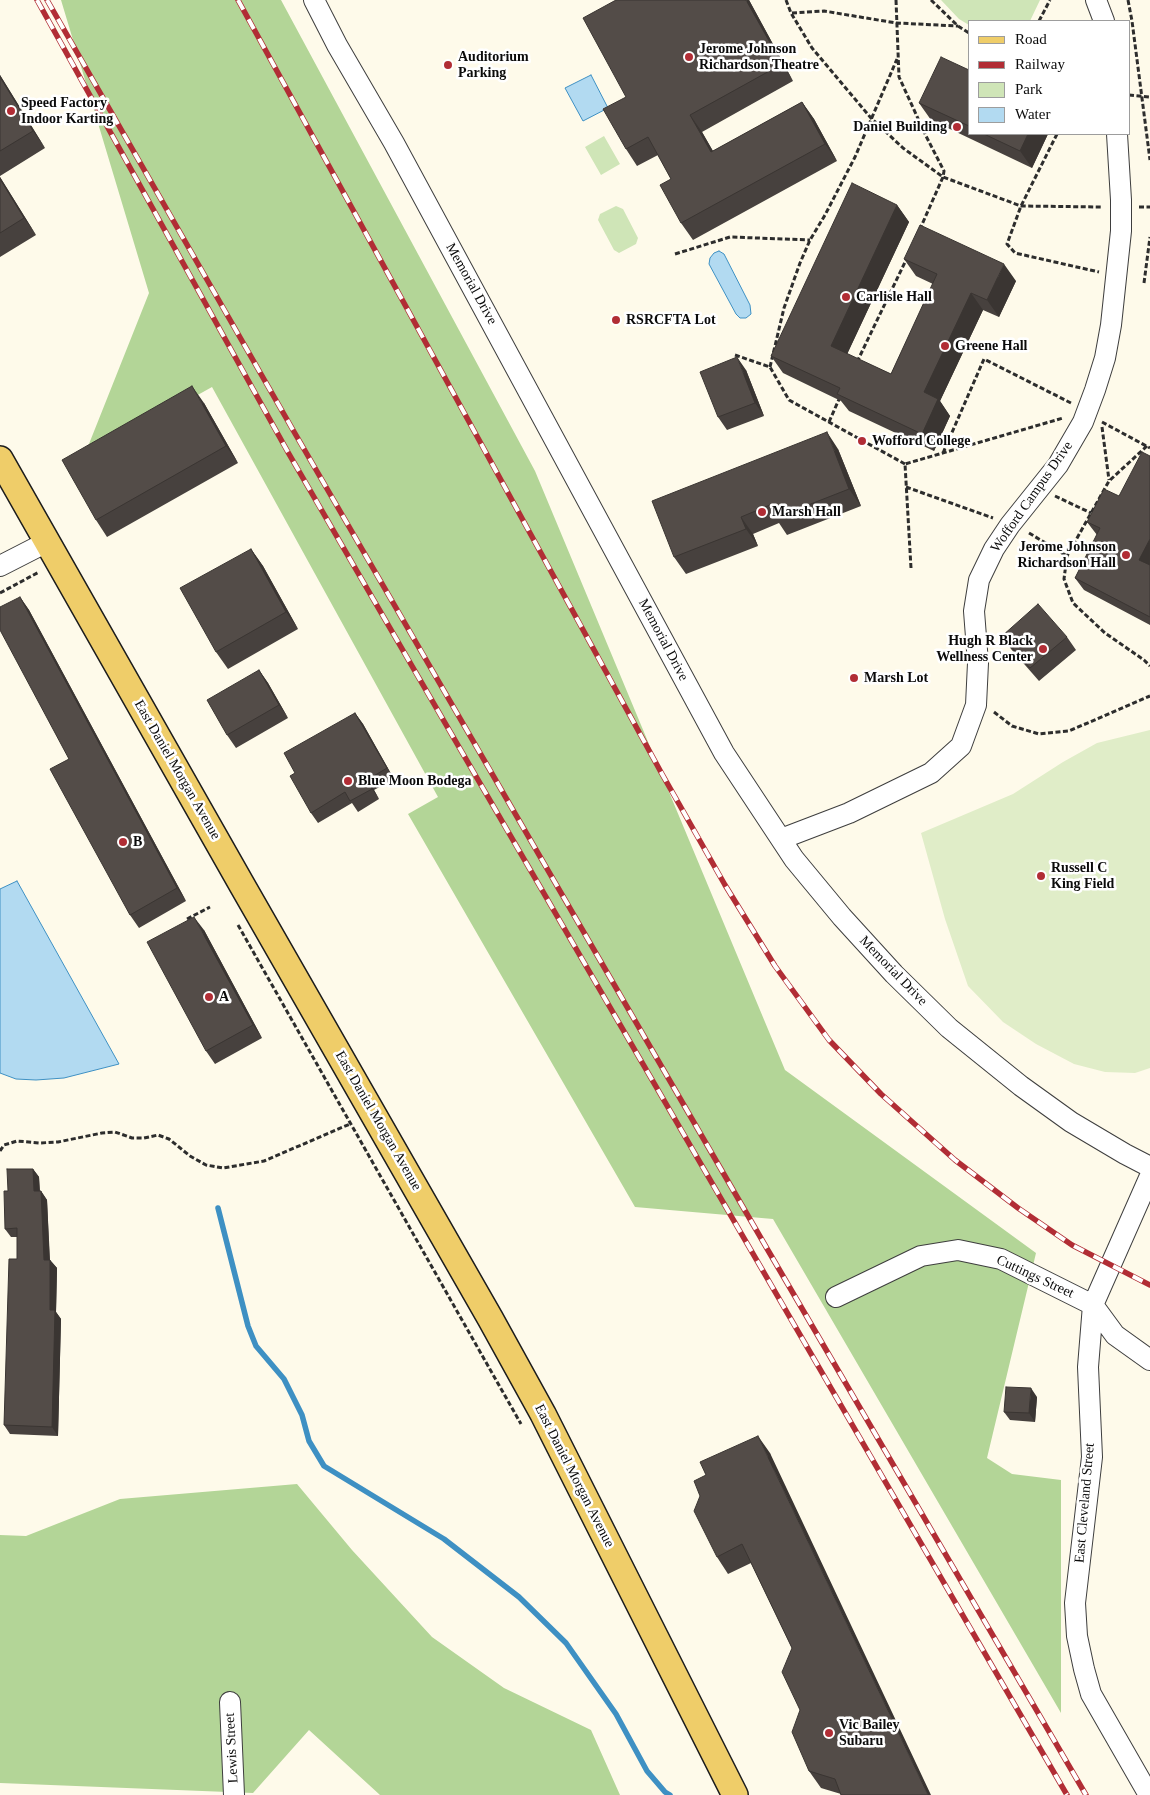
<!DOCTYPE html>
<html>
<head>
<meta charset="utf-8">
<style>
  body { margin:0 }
  #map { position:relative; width:1150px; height:1795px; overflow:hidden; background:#fefaea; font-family:"Times New Roman",serif }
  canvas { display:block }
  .legend { position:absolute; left:968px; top:20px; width:162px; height:115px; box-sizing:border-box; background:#fff; border:1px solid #9d9d9d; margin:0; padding:6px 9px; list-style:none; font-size:15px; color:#0b0b0b }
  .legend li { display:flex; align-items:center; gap:10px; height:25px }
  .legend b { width:25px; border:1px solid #9d9d9d }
</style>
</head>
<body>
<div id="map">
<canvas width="1150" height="1795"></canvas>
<ul class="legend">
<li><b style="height:6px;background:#efcd69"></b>Road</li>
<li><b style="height:6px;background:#b12d35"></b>Railway</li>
<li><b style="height:14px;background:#cfe5b7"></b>Park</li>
<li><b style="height:14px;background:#b2daf1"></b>Water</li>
</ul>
</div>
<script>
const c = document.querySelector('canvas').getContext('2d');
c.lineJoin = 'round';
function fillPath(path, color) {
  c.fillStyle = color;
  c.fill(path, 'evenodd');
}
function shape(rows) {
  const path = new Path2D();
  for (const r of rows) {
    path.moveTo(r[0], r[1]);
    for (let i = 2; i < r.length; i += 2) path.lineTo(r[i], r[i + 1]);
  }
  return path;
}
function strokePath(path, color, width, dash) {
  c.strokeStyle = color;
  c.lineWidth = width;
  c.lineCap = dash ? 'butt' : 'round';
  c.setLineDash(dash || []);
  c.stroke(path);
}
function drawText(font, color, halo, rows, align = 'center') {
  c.font = font + ' "Times New Roman",serif';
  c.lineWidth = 5;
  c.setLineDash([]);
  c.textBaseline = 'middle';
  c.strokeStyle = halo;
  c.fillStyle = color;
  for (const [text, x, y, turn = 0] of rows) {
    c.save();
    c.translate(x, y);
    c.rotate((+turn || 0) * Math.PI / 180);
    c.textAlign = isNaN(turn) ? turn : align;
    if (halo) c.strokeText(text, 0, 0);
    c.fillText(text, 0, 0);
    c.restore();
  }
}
const green = shape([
  [941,0,1040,0,1030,21,969,21,969,25,959,19],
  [604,136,620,164,601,175,585,147],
  [616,206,623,209,638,238,636,244,619,253,614,250,598,220,600,214]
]);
const forest = shape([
  [61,0,281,0,535,471,785,1070,1036,1253,987,1458,1012,1474,1061,1480,1061,1713,773,1219,635,1207,408,814,438,797,212,387,83,459,149,293],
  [297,1484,352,1550,432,1637,504,1688,591,1730,620,1795,380,1795,309,1730,253,1793,0,1783,0,1535,26,1536,120,1499]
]);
const pitch = shape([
  [1150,730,1150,1068,1135,1073,1105,1072,1074,1064,1036,1044,1003,1022,968,986,945,919,921,833,1013,794,1063,762,1097,743]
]);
const water = shape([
  [591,75,608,108,583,121,565,88,591,75],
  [719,251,724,254,750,305,751,314,746,318,740,318,736,314,709,264,710,258,714,253,719,251],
  [17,881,119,1064,64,1078,36,1080,16,1079,0,1073,0,889,17,881]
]);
const stream = shape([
  [218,1208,248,1326,256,1346,284,1379,302,1415,309,1441,324,1466,444,1539,519,1597,566,1643,616,1714,647,1771,665,1792,670,1795]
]);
const path = shape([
  [786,0,791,13,812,48,871,118,903,148,943,177,1021,206,1103,207],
  [896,0,899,77,926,136,944,171,943,177,920,229],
  [931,0,958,26,969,33],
  [1128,0,1132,21,1150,160],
  [792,13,824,11,896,23,958,26],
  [1039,21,1050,0],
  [1129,95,1150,97],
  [1057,134,1021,206,1007,244,1015,253,1099,272],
  [1139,207,1150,207],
  [675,254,730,237,810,240],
  [1144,283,1150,237],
  [735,355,770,367,789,400,905,464],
  [857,362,907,258],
  [770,367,784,308,800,263,810,240,825,215,855,157,897,59],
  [829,422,840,397],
  [1102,422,1150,448],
  [1102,427,1109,480],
  [1147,446,1109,481,1067,556,1064,579,1073,603,1105,633,1144,660,1150,666],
  [943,453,984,359,1071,403],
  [906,487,993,518],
  [1055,496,1091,513],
  [1029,533,1067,556],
  [911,568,905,464,1063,418],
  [0,593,39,572],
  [994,712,1012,726,1039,734,1069,731,1150,696],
  [187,919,210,907],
  [238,925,521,1424],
  [0,1151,4,1145,17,1141,39,1143,58,1142,102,1133,115,1132,132,1138,144,1138,158,1135,169,1139,190,1156,206,1165,223,1168,264,1161,350,1124]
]);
const minor = shape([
  [314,0,337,45,394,143,724,753,794,859,842,917,894,974,949,1028,1021,1086,1071,1122,1125,1154,1150,1167],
  [1096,0,1104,21],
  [0,566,47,542],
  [781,839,849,813,931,773,961,746,976,705,978,663,974,611,979,580,994,549,1010,525,1058,465,1083,422,1095,390,1105,358,1111,325,1121,231,1121,200,1117,134],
  [836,1297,921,1256,958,1250,1001,1259,1093,1305,1115,1335,1150,1360],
  [230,1702,234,1795],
  [1149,1795,1091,1694,1084,1669,1077,1636,1075,1603,1092,1457,1088,1367,1093,1305,1150,1176]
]);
const major = shape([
  [0,459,242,885,490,1318,543,1414,735,1795]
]);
const rail = shape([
  [37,0,289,454,1067,1795],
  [47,0,293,430,769,1252,1086,1795],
  [238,0,662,774,725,885,775,966,829,1040,881,1094,955,1160,1018,1208,1072,1245,1150,1285]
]);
const wall = shape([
  [749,0,793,81,702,132,713,151,802,102,814,119,837,161,693,240,681,223,671,179,658,155,637,166,626,149,626,97],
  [969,70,969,134,1048,134,1032,168,931,120,919,103],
  [0,75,45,148,0,176],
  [0,177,36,235,0,257],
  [897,205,909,222,847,354,891,374,933,284,916,276,904,259,1016,281,999,317,983,310,940,401,950,416,934,451,849,411,841,401,783,373,771,356],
  [746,370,764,416,727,430,718,417],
  [204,403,238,463,107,537,96,520],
  [838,449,861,506,787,535,779,523,753,534,758,546,686,574,674,557],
  [1150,456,1150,625,1084,590,1075,578,1097,535,1087,522,1119,496],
  [251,549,263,566,298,629,228,669,216,652],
  [20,597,29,610,186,901,139,928,130,915,69,759],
  [1002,636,1067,637,1076,650,1039,681,1011,649],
  [259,670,268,683,288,718,236,748,227,735],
  [355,713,363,724,394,779,374,790,379,799,358,812,352,803,318,823,311,813,295,773],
  [204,930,262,1038,215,1064,206,1051],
  [33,1169,39,1177,40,1191,41,1191,47,1200,50,1260,57,1268,56,1312,61,1319,58,1436,10,1434,4,1425,17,1259,17,1237,11,1237,5,1229,8,1191],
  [1037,1397,1035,1422,1010,1420,1004,1412],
  [770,1453,841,1794,821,1788,809,1771,800,1710,792,1648,751,1563,728,1574,717,1557]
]);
const shadedWall = shape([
  [746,0,749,0,793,81,782,64],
  [0,75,45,148,33,131,0,77],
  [802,102,814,119,837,161,825,144],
  [690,115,702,132,723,169,711,152],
  [1028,134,1048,134,1032,168,1020,151],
  [0,177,36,235,24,218,0,179],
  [897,205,909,222,843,363,831,346],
  [1004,264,1016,281,999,317,987,300],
  [971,293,983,310,940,401,950,416,934,451,922,434,924,392],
  [737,357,746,370,764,416,755,403],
  [192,386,204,403,238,463,226,446],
  [827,432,838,449,861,506,849,489],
  [741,517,753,534,758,546,746,529],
  [1150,539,1150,569,1139,560],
  [251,549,263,566,298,629,286,612],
  [20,597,29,610,186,901,177,888],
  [259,670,268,683,288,718,279,705],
  [355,713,363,724,394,779,387,768],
  [367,780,374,790,379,799,372,789],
  [194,917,204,930,262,1038,253,1025],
  [33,1169,39,1177,40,1200,34,1191],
  [41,1191,47,1200,50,1268,50,1260,57,1268,56,1312,61,1319,58,1436,52,1427,50,1310,44,1260],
  [1031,1388,1037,1397,1035,1422,1029,1413],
  [758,1436,770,1453,931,1795,928,1795]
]);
const building = shape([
  [616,0,746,0,782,64,690,115,711,152,802,102,825,144,681,223,660,185,671,179,648,137,626,149,603,109,626,97,583,18,616,0],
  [941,57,969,70,969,126,919,103,941,57],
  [0,77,33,131,0,151,0,77],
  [984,134,1028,134,1020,151,984,134],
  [0,179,24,218,0,233,0,179],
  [852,183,897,205,831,346,891,374,937,274,904,259,920,225,1004,264,987,300,971,293,924,392,938,399,922,434,837,394,840,388,771,356,852,183],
  [737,357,755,403,718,417,700,372,737,357],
  [192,386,226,446,96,520,62,460,192,386],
  [827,432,849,489,775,518,770,505,741,517,746,529,674,557,652,501,827,432],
  [1142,452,1150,456,1150,539,1139,560,1150,565,1150,617,1075,578,1100,528,1087,522,1104,489,1119,496,1142,452],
  [251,549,286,612,216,652,180,588,251,549],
  [20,597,177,888,130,915,50,769,69,759,0,630,0,607,20,597],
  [1038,604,1067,637,1030,668,1002,636,1038,604],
  [259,670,279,705,227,735,207,700,259,670],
  [355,713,387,768,367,780,372,789,350,801,345,792,311,813,290,776,295,773,284,753,355,713],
  [194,917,253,1025,206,1051,147,942,194,917],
  [7,1169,33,1169,34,1191,41,1191,44,1260,50,1260,50,1310,55,1310,52,1427,4,1425,9,1259,17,1259,17,1228,5,1229,4,1191,8,1191,7,1169],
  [1006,1387,1031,1388,1029,1413,1004,1412,1006,1387],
  [758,1436,928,1795,841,1795,835,1779,809,1771,792,1732,800,1710,782,1672,792,1648,742,1544,717,1557,694,1511,700,1496,694,1481,706,1475,700,1462,758,1436]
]);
const markers = [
  [689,57,5,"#b12d35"],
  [448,65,5,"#b12d35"],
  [11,111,5,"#b12d35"],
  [957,127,5,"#b12d35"],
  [846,297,5,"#b12d35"],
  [616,320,5,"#b12d35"],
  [945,346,5,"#b12d35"],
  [862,441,5,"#b12d35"],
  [762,512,5,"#b12d35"],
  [1126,555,5,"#b12d35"],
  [1043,649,5,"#b12d35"],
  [854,678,5,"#b12d35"],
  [348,781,5,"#b12d35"],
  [123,842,5,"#b12d35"],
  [1041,876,5,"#b12d35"],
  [209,997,5,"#b12d35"],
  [829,1733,5,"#b12d35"]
];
const poiNames = [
  ["Jerome Johnson",699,49],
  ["Richardson Theatre",699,65],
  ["Auditorium",458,57],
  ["Parking",458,73],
  ["Speed Factory",21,103],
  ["Indoor Karting",21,119],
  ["Daniel Building",947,127,"right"],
  ["Carlisle Hall",856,297],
  ["RSRCFTA Lot",626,320],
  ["Greene Hall",955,346],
  ["Wofford College",872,441],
  ["Marsh Hall",772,512],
  ["Jerome Johnson",1116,547,"right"],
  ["Richardson Hall",1116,563,"right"],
  ["Hugh R Black",1033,641,"right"],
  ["Wellness Center",1033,657,"right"],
  ["Marsh Lot",864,678],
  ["Blue Moon Bodega",358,781],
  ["B",133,842],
  ["Russell C",1051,868],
  ["King Field",1051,884],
  ["A",219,997],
  ["Vic Bailey",839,1725],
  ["Subaru",839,1741]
];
const streetNames = [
  ["Memorial Drive",471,284,61],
  ["Wofford Campus Drive",1032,497,-55],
  ["Memorial Drive",663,640,62],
  ["East Daniel Morgan Avenue",177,770,60],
  ["Memorial Drive",893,971,46],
  ["East Daniel Morgan Avenue",378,1121,60],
  ["Cuttings Street",1035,1277,25],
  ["East Daniel Morgan Avenue",574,1476,63],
  ["East Cleveland Street",1085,1503,-85],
  ["Lewis Street",232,1748,-93]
];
fillPath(green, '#cfe5b7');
fillPath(forest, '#b3d597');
fillPath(pitch, '#e0edc8');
fillPath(water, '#b2daf1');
strokePath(water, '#3e90c3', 1);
strokePath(stream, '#3e90c3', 5.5);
strokePath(minor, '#3e3e3e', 22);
strokePath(major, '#1c1c1c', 28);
strokePath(path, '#2d2d2d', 3, [5, 2.5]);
strokePath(minor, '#fff', 20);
strokePath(major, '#efcd69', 25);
strokePath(rail, '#b12d35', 5.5);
strokePath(rail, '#fff', 4, [11]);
fillPath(wall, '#47413e');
fillPath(shadedWall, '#3a3532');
fillPath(building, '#534c48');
strokePath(building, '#3a3532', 1);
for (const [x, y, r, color] of markers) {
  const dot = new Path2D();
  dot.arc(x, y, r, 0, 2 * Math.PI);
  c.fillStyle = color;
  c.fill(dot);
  strokePath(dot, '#fff', 2);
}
drawText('bold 14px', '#0b0b0b', '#fff', poiNames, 'left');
drawText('14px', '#0b0b0b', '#fff', streetNames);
</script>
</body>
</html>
